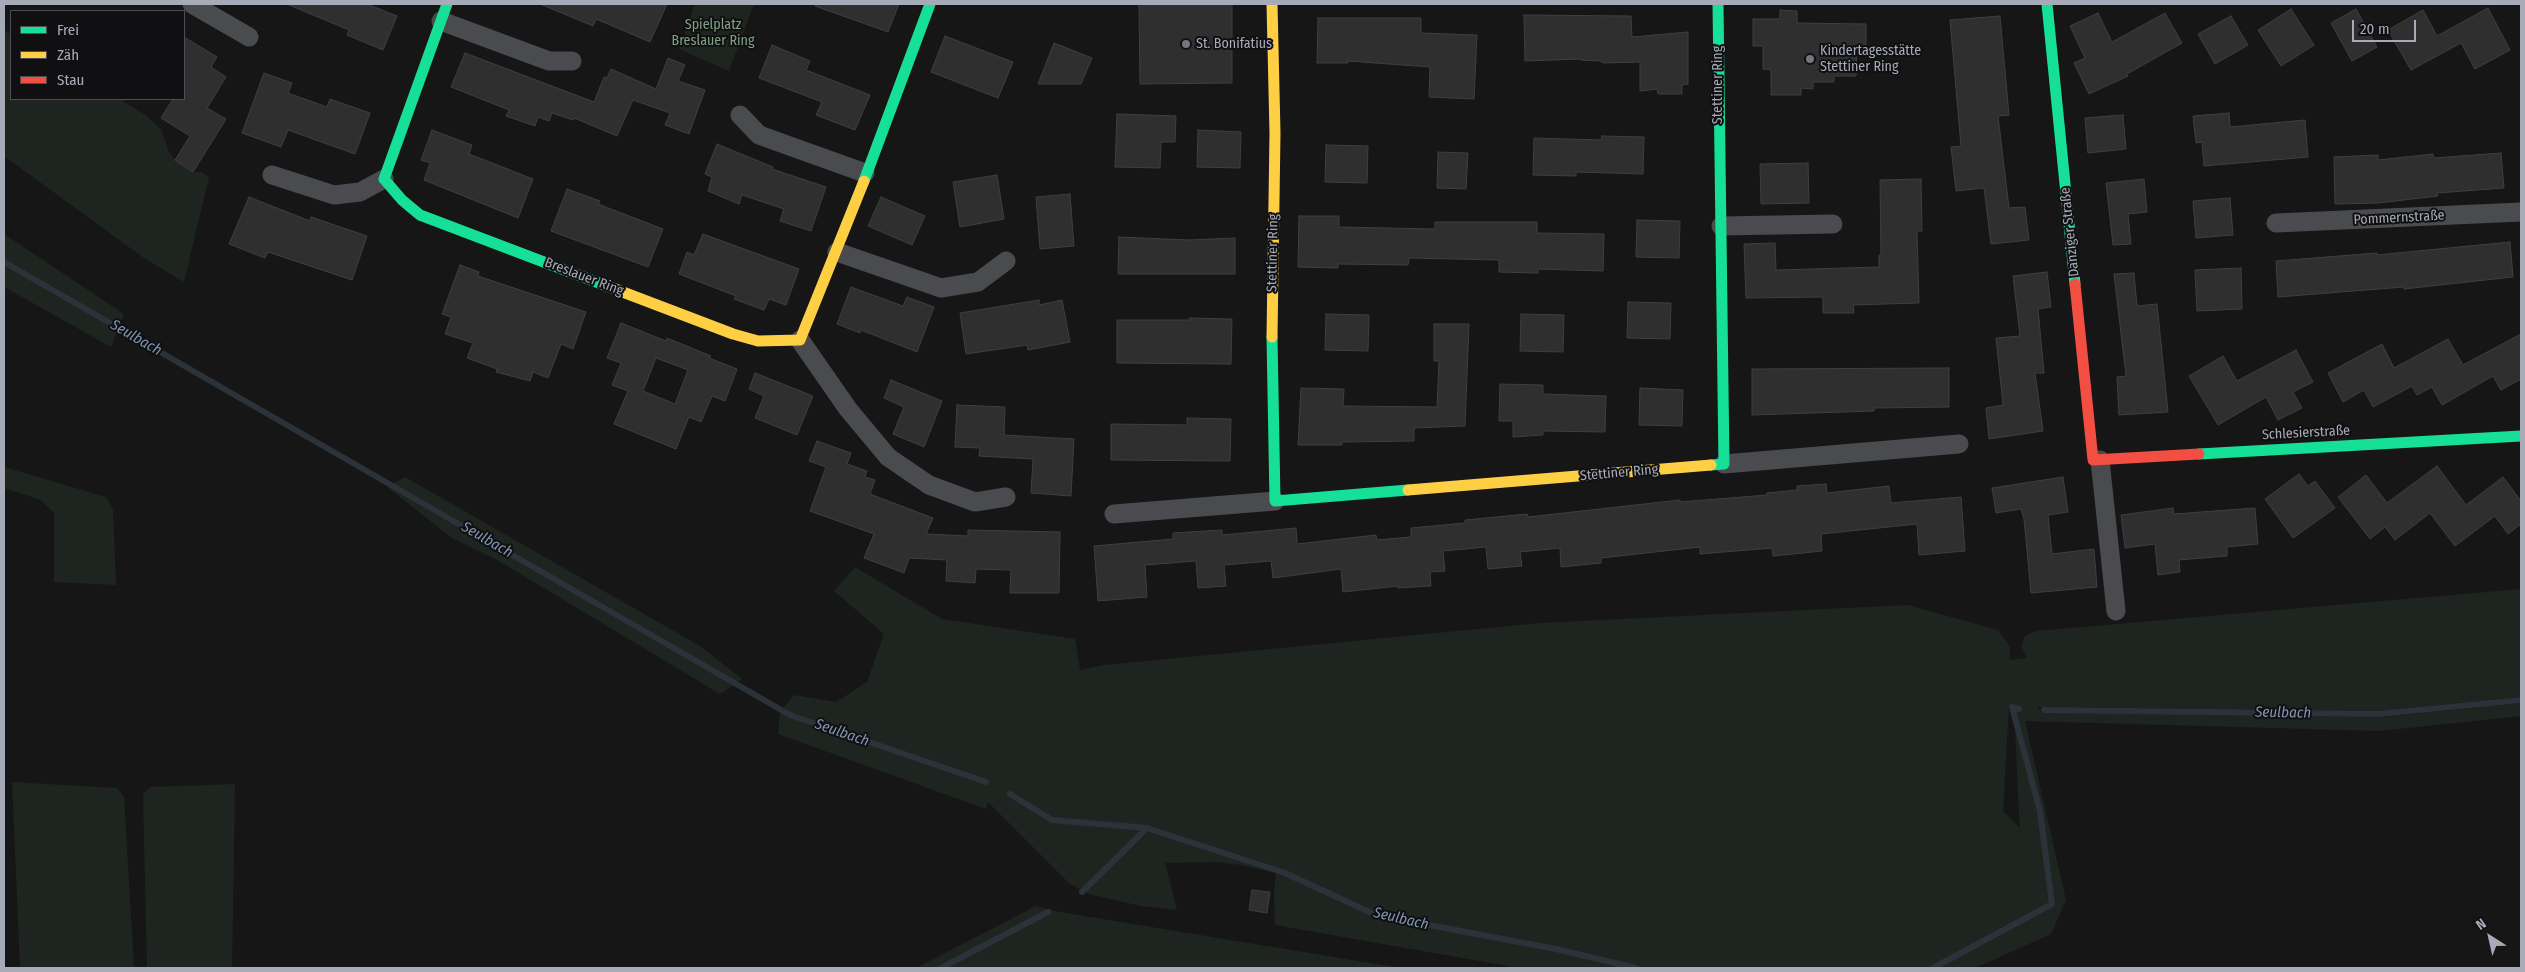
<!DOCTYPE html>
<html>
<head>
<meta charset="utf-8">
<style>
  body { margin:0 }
  #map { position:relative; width:2525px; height:972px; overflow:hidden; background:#161616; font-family:"Fira Sans Condensed",sans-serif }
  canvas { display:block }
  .frame { position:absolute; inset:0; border:5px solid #a7abb7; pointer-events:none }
  .legend { position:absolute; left:10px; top:10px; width:175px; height:90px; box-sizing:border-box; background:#101012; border:1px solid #4c4e54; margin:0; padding:6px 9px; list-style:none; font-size:15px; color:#a7abb7 }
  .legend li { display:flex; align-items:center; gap:10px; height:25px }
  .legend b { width:25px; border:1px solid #4c4e54 }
  .north { position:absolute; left:2465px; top:912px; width:50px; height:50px; -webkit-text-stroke:4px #101012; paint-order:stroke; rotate:325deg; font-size:14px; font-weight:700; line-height:20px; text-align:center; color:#a7abb7 }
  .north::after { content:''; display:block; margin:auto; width:18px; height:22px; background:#a7abb7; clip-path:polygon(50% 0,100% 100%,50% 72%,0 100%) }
  .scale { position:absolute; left:2352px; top:20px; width:64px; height:22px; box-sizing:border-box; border:2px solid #a7abb7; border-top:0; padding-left:6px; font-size:15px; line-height:18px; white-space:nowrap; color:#a7abb7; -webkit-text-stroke:4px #101012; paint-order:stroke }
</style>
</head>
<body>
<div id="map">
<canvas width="2525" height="972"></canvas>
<div class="frame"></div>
<ul class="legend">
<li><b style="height:6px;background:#16e098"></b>Frei</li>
<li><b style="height:6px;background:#ffcf43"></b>Zäh</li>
<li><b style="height:6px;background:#f24e42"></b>Stau</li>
</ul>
<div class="north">N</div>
<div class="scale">20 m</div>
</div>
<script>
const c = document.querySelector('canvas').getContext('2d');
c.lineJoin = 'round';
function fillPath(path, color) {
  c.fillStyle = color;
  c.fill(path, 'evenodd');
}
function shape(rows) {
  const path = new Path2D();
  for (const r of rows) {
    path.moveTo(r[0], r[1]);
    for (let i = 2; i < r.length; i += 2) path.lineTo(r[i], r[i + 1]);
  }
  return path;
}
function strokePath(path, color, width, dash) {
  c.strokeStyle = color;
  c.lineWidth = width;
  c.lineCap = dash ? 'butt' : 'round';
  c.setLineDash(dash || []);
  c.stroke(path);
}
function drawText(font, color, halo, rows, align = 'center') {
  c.font = font + ' "Fira Sans Condensed",sans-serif';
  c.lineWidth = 4;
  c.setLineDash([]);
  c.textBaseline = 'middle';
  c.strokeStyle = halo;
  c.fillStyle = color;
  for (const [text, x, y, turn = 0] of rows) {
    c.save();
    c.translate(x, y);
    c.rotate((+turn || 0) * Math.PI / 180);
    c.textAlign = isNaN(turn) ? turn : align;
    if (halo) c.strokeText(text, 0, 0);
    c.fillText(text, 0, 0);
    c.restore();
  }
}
const green = shape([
  [695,4,754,4,729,71,679,49],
  [4,30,11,34,11,99,123,99,124,102,144,114,161,129,169,152,175,160,193,172,202,172,209,177,184,282,144,258,4,156],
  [4,234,124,314,111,347,4,287],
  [4,467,106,497,113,510,116,585,54,582,54,513,41,500,4,488],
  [405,477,700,646,742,679,720,694,499,561,452,538,387,487],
  [855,567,942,619,1075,639,1080,670,1105,665,1540,623,1908,605,1998,630,2010,647,2010,660,2027,658,2021,646,2025,636,2036,631,2521,589,2521,697,2379,711,2038,707,2041,712,2384,717,2521,703,2521,716,2379,731,2025,721,2066,900,2051,934,1975,968,1519,968,1275,925,1274,895,1276,873,1241,865,1215,862,1165,863,1177,910,1141,906,1088,894,1070,884,988,802,986,809,778,734,780,712,794,695,836,702,867,682,884,634,834,591],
  [2014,705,2019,814,2020,828,2003,811,2009,707],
  [12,782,117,788,124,797,134,968,20,968],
  [235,784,232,968,147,968,143,794,150,787],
  [1036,906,1060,912,1401,968,916,968]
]);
const stream = shape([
  [4,262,790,715,986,782],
  [2044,710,2379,714,2521,700],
  [1010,794,1052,820,1147,828,1285,873,1376,915,1556,949,1636,968],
  [1082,892,1147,828],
  [941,968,1048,912],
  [1933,968,2052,904,2040,811,2012,707,2019,709]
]);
const building = shape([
  [287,4,367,4,397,16,383,50,347,35,349,30,287,4],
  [540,4,667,4,650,42,596,19,593,26,540,4],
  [816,4,899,4,888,32,815,6,816,4],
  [1139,4,1232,4,1232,83,1140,84,1139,4],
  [2488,8,2510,50,2475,69,2461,43,2411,70,2388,30,2423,10,2437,36,2488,8],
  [2291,9,2314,45,2281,66,2258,30,2291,9],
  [2356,9,2377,47,2352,61,2331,23,2356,9],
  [1780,10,1797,11,1797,23,1866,24,1866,50,1857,49,1856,76,1834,76,1834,82,1813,82,1813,89,1801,88,1801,95,1771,95,1771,70,1763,69,1763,46,1753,46,1753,19,1780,19,1780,10],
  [2098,13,2112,42,2165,13,2182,43,2127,74,2128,76,2089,94,2074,63,2085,58,2070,26,2098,13],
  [1524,15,1631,16,1632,37,1688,32,1688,84,1682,85,1682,94,1658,94,1657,89,1640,91,1640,62,1603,63,1600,61,1581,60,1581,59,1525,61,1524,15],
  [2000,16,2009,115,1998,116,2009,208,2025,207,2029,240,1991,244,1984,188,1956,191,1951,147,1961,146,1950,20,2000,16],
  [2231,16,2248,45,2215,64,2198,34,2231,16],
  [1318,18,1421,18,1421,33,1477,35,1474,99,1429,97,1430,67,1348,61,1348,63,1317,63,1318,18],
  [945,36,1013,62,998,98,931,72,945,36],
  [184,37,217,57,211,67,226,77,207,108,226,119,193,172,175,160,190,136,161,118,173,99,184,99,184,37],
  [1054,43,1092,58,1081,84,1038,84,1054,43],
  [772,45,810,61,806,70,870,95,855,130,816,115,822,102,759,78,772,45],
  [465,53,594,102,604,77,607,78,611,69,656,89,668,58,685,65,678,81,705,90,689,134,665,125,670,113,633,100,617,136,574,118,573,120,552,113,549,121,538,117,535,126,506,116,509,110,451,87,465,53],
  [264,73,292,83,288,93,327,107,330,99,370,113,355,154,288,130,281,147,242,133,264,73],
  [2229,113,2230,127,2305,120,2308,157,2204,166,2202,142,2196,143,2193,116,2229,113],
  [1117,114,1176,116,1175,142,1161,142,1160,168,1115,167,1117,114],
  [2123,115,2126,149,2088,153,2085,118,2123,115],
  [432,130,472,145,469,154,533,179,518,218,424,180,430,163,421,160,432,130],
  [1198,130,1241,132,1240,168,1197,167,1198,130],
  [1602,136,1644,137,1643,174,1576,172,1576,176,1533,175,1534,138,1601,140,1602,136],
  [717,144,773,167,772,169,826,187,811,231,780,221,784,209,742,195,739,204,708,191,712,177,705,174,717,144],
  [1326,145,1368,146,1367,183,1325,182,1326,145],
  [1438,152,1468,153,1466,189,1437,188,1438,152],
  [2501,153,2504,188,2437,193,2438,196,2378,203,2335,204,2334,157,2378,155,2378,160,2433,154,2434,158,2501,153],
  [1808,163,1809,203,1761,204,1760,164,1808,163],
  [997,175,1004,219,960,227,953,182,997,175],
  [1921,179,1922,231,1917,231,1919,303,1853,305,1854,313,1823,313,1823,297,1746,298,1744,244,1775,243,1776,270,1879,267,1879,255,1881,255,1880,180,1921,179],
  [2144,179,2147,212,2128,214,2131,244,2113,245,2106,183,2144,179],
  [567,189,600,201,598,204,663,229,648,267,551,231,567,189],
  [1070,194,1074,246,1040,249,1036,197,1070,194],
  [249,197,310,221,311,217,367,236,352,280,268,252,265,258,229,244,249,197],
  [881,197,925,216,912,245,868,226,881,197],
  [2230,198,2233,235,2196,238,2193,201,2230,198],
  [1299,216,1339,216,1339,227,1435,229,1435,222,1537,222,1537,233,1604,234,1603,271,1538,269,1538,273,1499,272,1499,260,1409,258,1408,265,1338,264,1338,268,1298,267,1299,216],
  [1637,220,1680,221,1679,258,1636,257,1637,220],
  [703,234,799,269,786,305,769,299,764,310,734,299,736,296,679,274,687,252,694,255,703,234],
  [1119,237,1189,240,1235,238,1235,274,1118,274,1119,237],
  [2510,242,2513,277,2404,289,2404,287,2278,297,2276,261,2377,253,2377,255,2510,242],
  [460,265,479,272,478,276,586,312,573,349,561,344,548,378,533,372,530,381,496,372,497,369,467,358,473,343,445,334,451,317,442,314,460,265],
  [2241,268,2242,309,2197,311,2195,270,2241,268],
  [2047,272,2051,307,2038,309,2044,373,2035,373,2043,431,1989,439,1986,408,2003,405,1996,338,2020,336,2013,276,2047,272],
  [2134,273,2137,306,2157,304,2168,412,2119,415,2117,377,2126,376,2114,274,2134,273],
  [851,287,903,306,907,297,934,307,917,352,861,330,860,333,837,324,851,287],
  [1039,300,1039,305,1062,300,1070,342,1028,350,1027,345,966,354,960,313,1039,300],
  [1628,302,1671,303,1670,339,1627,338,1628,302],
  [1326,314,1369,315,1368,351,1325,350,1326,314],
  [1521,314,1564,315,1563,352,1520,351,1521,314],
  [1190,318,1232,319,1231,364,1117,363,1117,320,1190,320,1190,318],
  [621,323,666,341,667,338,711,356,709,358,737,369,725,401,712,396,701,422,689,417,676,449,614,424,628,391,612,385,621,363,607,358,621,323],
  [656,358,688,370,675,404,643,391,656,358],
  [1434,324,1469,324,1465,426,1414,428,1414,441,1342,442,1342,445,1298,445,1301,388,1344,389,1343,406,1437,407,1439,361,1434,361,1434,324],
  [2521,334,2521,379,2501,390,2493,376,2442,405,2432,387,2417,395,2412,386,2373,407,2364,390,2343,402,2328,373,2382,344,2394,368,2448,339,2463,365,2521,334],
  [2296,350,2313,382,2293,392,2302,408,2278,420,2266,397,2218,425,2189,376,2223,356,2237,381,2296,350],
  [1949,368,1949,407,1874,408,1874,411,1752,415,1752,369,1949,368],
  [755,373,813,396,797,435,755,418,764,396,749,389,755,373],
  [891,380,942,401,924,447,893,434,904,407,884,398,891,380],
  [1500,384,1543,385,1543,394,1606,396,1605,432,1543,431,1543,435,1513,437,1513,421,1499,421,1500,384],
  [1640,388,1683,390,1682,426,1639,425,1640,388],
  [957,405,1005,407,1004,435,1074,439,1071,496,1031,493,1033,459,979,456,980,448,955,447,957,405],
  [1187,418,1231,419,1230,461,1111,460,1111,424,1187,425,1187,418],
  [817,441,851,453,847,464,867,471,865,477,875,480,870,494,933,518,926,534,968,536,968,530,1060,532,1059,593,1010,593,1011,570,976,569,975,583,946,581,947,560,909,558,904,573,864,558,874,534,810,511,826,467,809,461,817,441],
  [2437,466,2466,505,2503,477,2521,501,2521,524,2508,534,2495,516,2455,546,2430,513,2395,540,2385,527,2370,539,2338,497,2366,475,2387,503,2437,466],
  [2299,474,2308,486,2315,481,2335,508,2293,538,2265,499,2299,474],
  [2063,477,2068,512,2048,515,2052,554,2094,549,2097,587,2031,593,2024,519,2021,509,1996,513,1992,488,2063,477],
  [1826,484,1827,493,1889,486,1891,503,1961,497,1965,551,1919,555,1917,524,1821,534,1822,551,1773,556,1772,548,1700,554,1700,547,1601,558,1601,563,1561,567,1560,548,1520,552,1522,566,1488,569,1486,547,1443,551,1445,571,1430,572,1431,586,1398,588,1398,586,1343,592,1341,569,1273,578,1271,561,1224,565,1226,586,1198,588,1196,561,1145,565,1147,597,1098,601,1094,546,1173,539,1173,533,1222,530,1222,535,1296,528,1297,544,1376,535,1377,540,1411,537,1411,528,1465,523,1465,520,1527,514,1528,517,1680,500,1680,502,1767,495,1767,493,1797,490,1797,486,1826,484],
  [2173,508,2174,514,2255,508,2258,544,2227,547,2227,556,2179,560,2180,572,2158,575,2155,544,2125,548,2121,515,2173,508],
  [1252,890,1270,892,1267,913,1249,910,1252,890]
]);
const street = shape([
  [192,4,249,37],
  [441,21,549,61,572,61],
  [740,115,759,135,865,173],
  [272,175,334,195,360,192,384,179],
  [2276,223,2521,212],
  [1721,226,1833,224],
  [837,252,941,288,978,282,1006,261],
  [800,340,848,409,888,457,929,485,975,502,1006,497],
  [2100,460,2116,611],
  [1724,464,1959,444],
  [1114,514,1275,501]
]);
const fast = shape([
  [447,4,384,179,402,200,420,215,607,286],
  [2047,4,2075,284],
  [864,181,930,4],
  [1272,337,1275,501,1408,490],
  [2199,454,2521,436],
  [1711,465,1724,464,1718,4]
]);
const slow = shape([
  [1272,4,1275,133,1272,337],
  [607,286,733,334,758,341,800,340,864,181],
  [1408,490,1711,465]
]);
const jam = shape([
  [2075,284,2093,460,2199,454]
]);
const markers = [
  [1186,44,5,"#74777f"],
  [1810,59,5,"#74777f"]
];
const parkNames = [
  ["Spielplatz",713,25],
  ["Breslauer Ring",713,41]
];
const poiNames = [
  ["St. Bonifatius",1196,44],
  ["Kindertagesstätte",1820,51],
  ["Stettiner Ring",1820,67]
];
const streetNames = [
  ["Stettiner Ring",1718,85,-90],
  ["Pommernstraße",2399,218,-3],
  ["Danziger Straße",2070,232,-96],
  ["Stettiner Ring",1273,253,-89],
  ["Breslauer Ring",584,277,21],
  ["Schlesierstraße",2306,433,-3],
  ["Stettiner Ring",1619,473,-5]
];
const waterNames = [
  ["Seulbach",136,338,30],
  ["Seulbach",487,540,30],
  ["Seulbach",2283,713,1],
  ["Seulbach",842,733,19],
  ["Seulbach",1401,919,13]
];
fillPath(green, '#1e2520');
strokePath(stream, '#2b3239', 6);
fillPath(building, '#2f2f30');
strokePath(building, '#3e3f42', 1);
strokePath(street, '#4a4b4f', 19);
strokePath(fast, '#16e098', 11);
strokePath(slow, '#ffcf43', 11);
strokePath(jam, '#f24e42', 11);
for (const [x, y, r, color] of markers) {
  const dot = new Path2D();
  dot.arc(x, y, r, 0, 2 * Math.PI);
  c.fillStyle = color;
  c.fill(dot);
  strokePath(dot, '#101012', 2);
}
drawText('14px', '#7fa183', '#101012', parkNames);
drawText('14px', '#a7abb7', '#101012', poiNames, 'left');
drawText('14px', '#a7abb7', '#101012', streetNames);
drawText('italic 15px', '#7f96b1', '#101012', waterNames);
</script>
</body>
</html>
